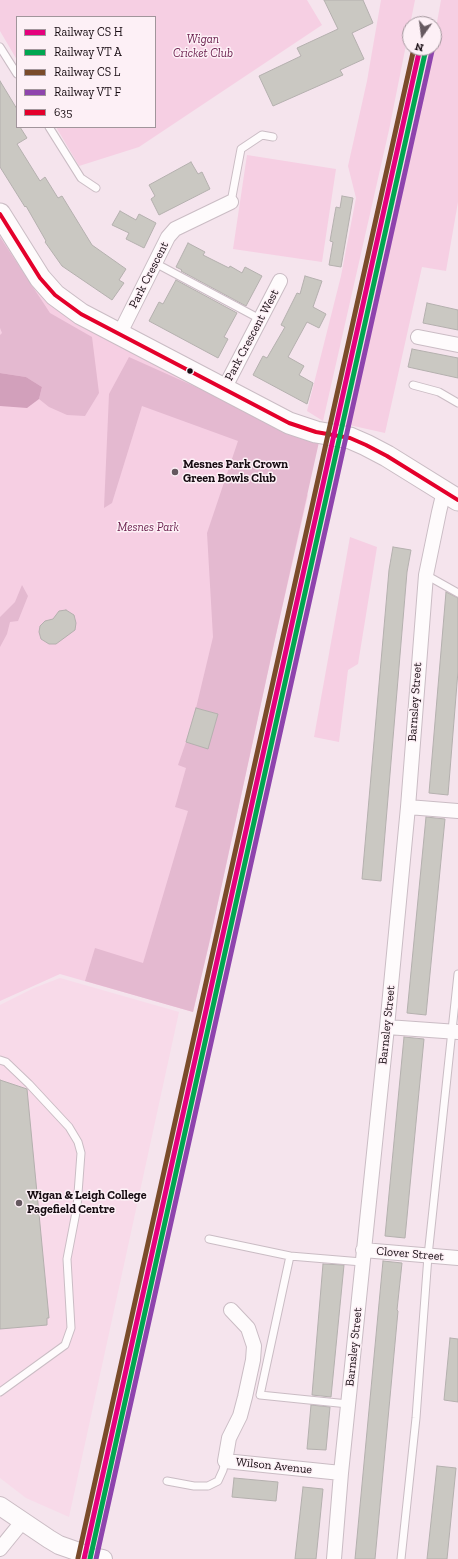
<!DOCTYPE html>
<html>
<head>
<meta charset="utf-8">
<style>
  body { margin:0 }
  #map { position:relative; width:458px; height:1559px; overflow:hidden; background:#f5e4ed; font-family:"Zilla Slab",serif }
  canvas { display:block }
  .legend { position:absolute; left:16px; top:16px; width:140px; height:112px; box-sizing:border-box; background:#fdf0f6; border:1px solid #a1959b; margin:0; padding:5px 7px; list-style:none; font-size:12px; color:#170c12 }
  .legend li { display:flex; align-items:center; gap:8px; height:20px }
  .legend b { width:20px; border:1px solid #a1959b }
  .north { position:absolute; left:402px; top:16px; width:40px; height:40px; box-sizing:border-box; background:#fdf0f6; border:1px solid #a1959b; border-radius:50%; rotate:194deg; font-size:11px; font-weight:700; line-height:16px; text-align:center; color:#170c12 }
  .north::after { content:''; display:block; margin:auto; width:14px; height:18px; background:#65585f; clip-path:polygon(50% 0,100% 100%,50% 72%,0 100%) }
</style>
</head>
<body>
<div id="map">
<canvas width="458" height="1559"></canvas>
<ul class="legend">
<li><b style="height:5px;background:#e5007d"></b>Railway CS H</li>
<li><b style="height:5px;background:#00a651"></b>Railway VT A</li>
<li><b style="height:5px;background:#7a4b2a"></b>Railway CS L</li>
<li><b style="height:5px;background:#8e44ad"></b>Railway VT F</li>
<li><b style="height:5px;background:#e4002b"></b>635</li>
</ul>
<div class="north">N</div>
</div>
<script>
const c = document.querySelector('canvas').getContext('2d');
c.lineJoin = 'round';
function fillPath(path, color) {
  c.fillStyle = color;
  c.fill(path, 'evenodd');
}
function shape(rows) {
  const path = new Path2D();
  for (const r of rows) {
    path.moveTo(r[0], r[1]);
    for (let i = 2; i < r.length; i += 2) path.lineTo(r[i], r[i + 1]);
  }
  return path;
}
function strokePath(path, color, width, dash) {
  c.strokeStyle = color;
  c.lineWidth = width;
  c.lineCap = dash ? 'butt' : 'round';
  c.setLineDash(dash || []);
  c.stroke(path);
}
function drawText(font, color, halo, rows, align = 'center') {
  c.font = font + ' "Zilla Slab",serif';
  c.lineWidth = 3;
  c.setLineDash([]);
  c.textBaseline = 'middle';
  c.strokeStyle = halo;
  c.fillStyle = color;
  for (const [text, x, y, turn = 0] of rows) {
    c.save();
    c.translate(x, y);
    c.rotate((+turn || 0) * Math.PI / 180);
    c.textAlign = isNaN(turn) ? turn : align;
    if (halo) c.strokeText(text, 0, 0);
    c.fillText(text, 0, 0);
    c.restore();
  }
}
const built = shape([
  [60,978,179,1012,69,1517,26,1498,0,1478,0,1005,34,988]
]);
const green = shape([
  [0,0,307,0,322,25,139,147,79,166,56,127,155,127,155,17,17,17,17,60,0,31],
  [381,0,415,0,389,130,323,421,307,411,341,276,356,198,348,166,367,81],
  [441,0,458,0,458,202,446,271,422,267,385,433,349,425,416,134,432,48,434,48,434,39],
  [247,155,336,169,322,262,233,249],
  [0,234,17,261,43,294,212,394,308,495,275,639,209,944,193,1012,60,974,0,1001],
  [350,537,377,547,358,664,348,670,339,742,314,737]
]);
const forest = shape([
  [0,237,50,313,92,337,99,393,85,416,67,415,49,407,39,399,42,387,26,377,0,373,0,335,2,333,0,328],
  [129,357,319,442,275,639,209,944,193,1012,85,981,95,948,143,963,188,811,175,807,186,768,178,765,186,742,208,748,218,714,196,708,213,637,207,533,238,441,142,406,112,503,104,508,109,394],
  [22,585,28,596,18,621,10,622,7,634,0,647,0,617,15,602]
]);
const water = shape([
  [0,373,26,377,42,387,39,399,27,408,0,406]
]);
const building = shape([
  [324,0,363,0,373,23,352,33,364,59,340,70,343,75,273,106,259,76,301,56,297,48,338,29,324,0],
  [0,81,17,109,17,127,20,127,27,138,17,144,40,181,45,177,58,198,62,196,92,245,126,269,119,280,124,283,112,300,62,266,45,242,46,241,26,206,25,207,0,167,0,81],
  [191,162,198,174,202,172,210,189,159,215,151,199,155,196,149,185,191,162],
  [342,196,353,198,341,267,329,265,333,242,330,241,336,207,340,208,342,196],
  [120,211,136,220,139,214,156,223,144,248,126,239,129,233,112,225,120,211],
  [188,243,205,252,203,255,229,268,230,266,242,273,245,267,262,276,246,306,181,271,182,270,176,267,188,243],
  [305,276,322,281,313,307,326,314,319,328,307,322,288,357,304,366,299,375,313,383,307,404,253,375,263,356,267,358,285,327,281,325,297,293,300,294,305,276],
  [176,280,237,313,224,337,228,339,218,358,149,321,159,302,163,304,176,280],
  [427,303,458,310,458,330,423,323,427,303],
  [412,349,458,358,458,378,408,367,412,349],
  [393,547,411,550,407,572,381,881,362,879,389,570,393,547],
  [446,592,458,598,458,671,448,795,429,793,446,592],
  [66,610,74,615,76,623,75,630,56,644,49,644,41,639,39,632,40,626,45,621,53,619,59,611,66,610],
  [196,708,218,714,208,749,186,742,196,708],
  [426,817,445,819,426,1015,407,1013,426,817],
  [404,1037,424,1039,405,1238,385,1236,404,1037],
  [0,1080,27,1089,49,1318,47,1318,47,1325,0,1329,0,1080],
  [383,1261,402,1263,397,1310,398,1311,375,1559,355,1559,383,1261],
  [323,1264,344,1265,331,1397,312,1395,323,1264],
  [450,1338,458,1339,458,1402,444,1400,450,1338],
  [311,1405,330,1407,326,1450,307,1449,311,1405],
  [437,1466,456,1468,447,1559,427,1559,437,1466],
  [234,1478,278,1482,276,1501,232,1497,234,1478],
  [303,1487,323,1489,316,1559,295,1559,303,1487]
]);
const service = shape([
  [0,47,17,74],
  [49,127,81,178,96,188],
  [231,202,241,149,262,135,273,137],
  [155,263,260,319],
  [413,385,439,392,458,403],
  [426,575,458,593],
  [0,1060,6,1062,29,1084,69,1127,78,1142,81,1153,77,1207,67,1259,71,1328,65,1345,0,1392],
  [209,1239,290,1256,362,1262],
  [290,1256,260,1395,348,1404],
  [167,1481,194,1486,208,1486,218,1481,223,1470,225,1461],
  [401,1559,416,1418,428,1256,458,974]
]);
const minor = shape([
  [119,335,168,237,175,229,231,202],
  [418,337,458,345],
  [224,389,280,281],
  [408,807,458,811],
  [387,1027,458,1032],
  [363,1250,458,1258],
  [231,1310,248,1328,254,1346,253,1360,245,1397,240,1416,229,1438,225,1461,341,1473],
  [0,1549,22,1522],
  [334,1559,341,1473,387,1027,408,807,426,575,439,512,444,491]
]);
const tertiary = shape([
  [0,1506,49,1539,59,1545,79,1552],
  [98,1558,103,1559]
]);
const secondary = shape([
  [0,214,40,278,55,295,81,314,289,423,316,432,350,438,366,445,387,456,458,500]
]);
const bus1 = shape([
  [0,214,40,278,55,295,81,314,289,423,316,432,350,438,366,445,387,456,458,500]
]);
const rail1 = shape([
  [84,1559,420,48]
]);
const rail2 = shape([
  [90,1559,426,49]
]);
const rail3 = shape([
  [78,1558,414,48]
]);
const rail4 = shape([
  [96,1559,432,51]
]);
const markers = [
  [190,371,3.5,"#170c12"],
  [175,472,4,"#65585f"],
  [19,1203,4,"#65585f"]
];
const parkNames = [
  ["Wigan",203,40],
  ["Cricket Club",203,54],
  ["Mesnes Park",148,528]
];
const streetNames = [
  ["Park Crescent",149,275,-63],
  ["Park Crescent West",252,335,-62],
  ["Barnsley Street",415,702,-86],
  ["Barnsley Street",387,1025,-84],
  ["Clover Street",410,1254,5],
  ["Barnsley Street",354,1347,-84],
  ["Wilson Avenue",274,1466,6]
];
const poiNames = [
  ["Mesnes Park Crown",183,465],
  ["Green Bowls Club",183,479],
  ["Wigan & Leigh College",27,1196],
  ["Pagefield Centre",27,1210]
];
fillPath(built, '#f8dae9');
fillPath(green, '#f6cfe3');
fillPath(forest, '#e4b9d0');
fillPath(water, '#d2a0bb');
fillPath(building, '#cac8c2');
strokePath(building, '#b4b0ae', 1);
strokePath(service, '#cabcc4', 9);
strokePath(minor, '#cabcc4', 16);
strokePath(tertiary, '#cabcc4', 20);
strokePath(secondary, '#cabcc4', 23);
strokePath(service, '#fefbfc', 7);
strokePath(minor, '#fefbfc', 14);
strokePath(tertiary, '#fefbfc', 18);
strokePath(secondary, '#fefbfc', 21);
strokePath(bus1, '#e4002b', 4);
strokePath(rail1, '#e5007d', 5);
strokePath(rail2, '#00a651', 5);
strokePath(rail3, '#7a4b2a', 5);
strokePath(rail4, '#8e44ad', 5);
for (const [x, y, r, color] of markers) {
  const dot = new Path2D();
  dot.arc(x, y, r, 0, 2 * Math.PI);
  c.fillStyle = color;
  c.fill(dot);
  strokePath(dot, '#fdf0f6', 1.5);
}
drawText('italic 12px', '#681d4b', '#fdf0f6', parkNames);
drawText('12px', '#170c12', '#fdf0f6', streetNames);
drawText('bold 12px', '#170c12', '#fdf0f6', poiNames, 'left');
</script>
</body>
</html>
